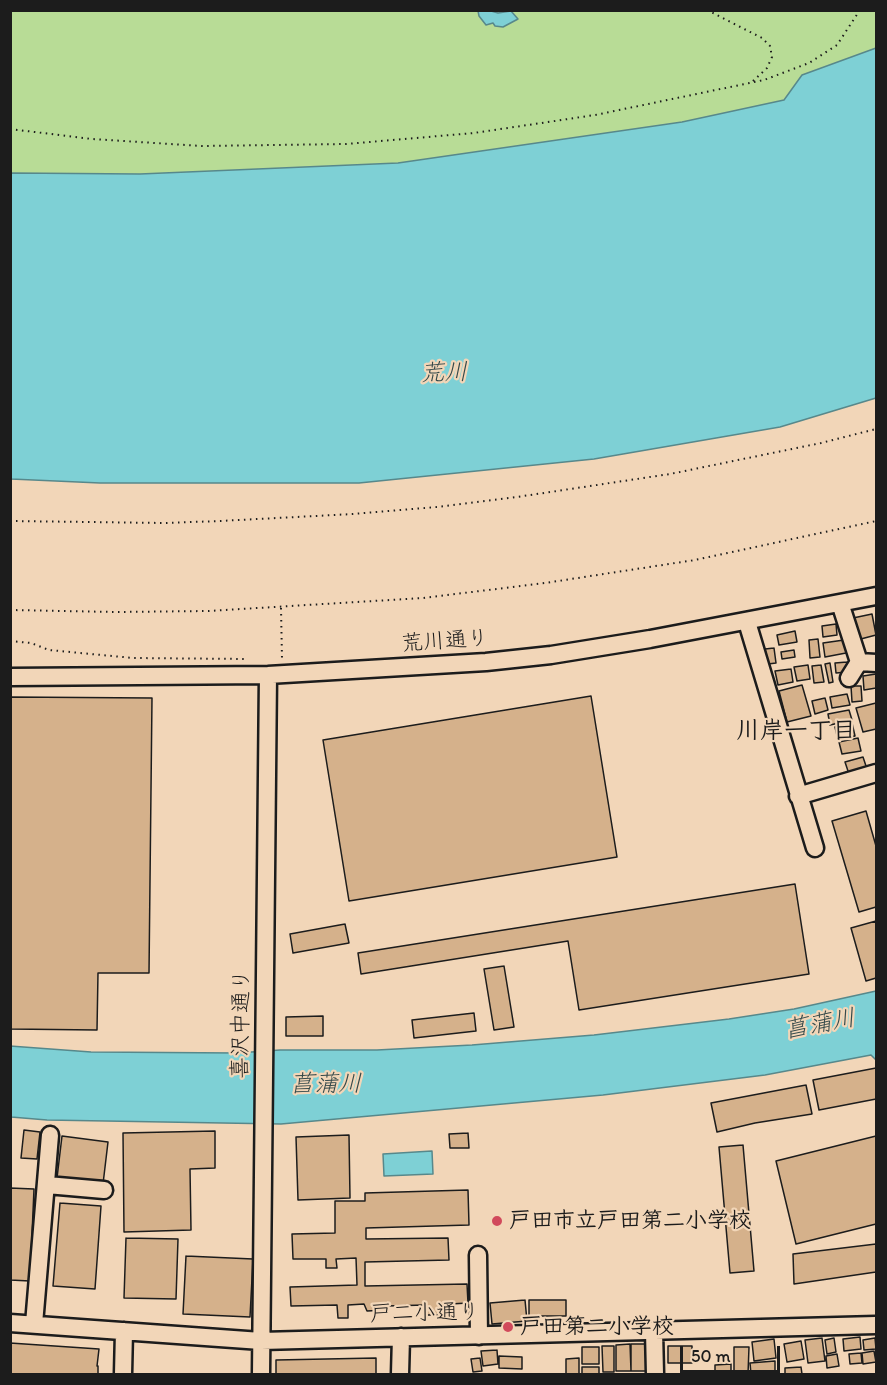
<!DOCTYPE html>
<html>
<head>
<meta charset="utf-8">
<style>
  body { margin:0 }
  #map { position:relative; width:887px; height:1385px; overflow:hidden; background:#f2d6b8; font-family:Itim,sans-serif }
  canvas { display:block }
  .frame { position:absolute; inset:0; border:12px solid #1c1c1c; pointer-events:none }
  .scale { position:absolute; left:680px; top:1346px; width:100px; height:27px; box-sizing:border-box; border:3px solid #1c1c1c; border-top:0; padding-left:8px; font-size:18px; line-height:21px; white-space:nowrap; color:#1c1c1c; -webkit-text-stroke:4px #f2d6b8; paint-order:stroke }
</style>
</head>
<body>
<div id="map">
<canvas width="887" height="1385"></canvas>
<div class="frame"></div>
<div class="scale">50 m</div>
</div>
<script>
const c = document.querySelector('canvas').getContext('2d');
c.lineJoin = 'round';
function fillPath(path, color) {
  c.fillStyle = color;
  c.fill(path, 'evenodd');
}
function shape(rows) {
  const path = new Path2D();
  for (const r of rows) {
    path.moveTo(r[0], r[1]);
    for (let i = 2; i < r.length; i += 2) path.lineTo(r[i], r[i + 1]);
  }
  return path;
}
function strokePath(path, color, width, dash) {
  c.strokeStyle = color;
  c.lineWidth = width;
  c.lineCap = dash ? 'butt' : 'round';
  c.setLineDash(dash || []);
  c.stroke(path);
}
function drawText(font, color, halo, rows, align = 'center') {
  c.font = font + ' Itim,"Klee One",sans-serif';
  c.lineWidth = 4.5;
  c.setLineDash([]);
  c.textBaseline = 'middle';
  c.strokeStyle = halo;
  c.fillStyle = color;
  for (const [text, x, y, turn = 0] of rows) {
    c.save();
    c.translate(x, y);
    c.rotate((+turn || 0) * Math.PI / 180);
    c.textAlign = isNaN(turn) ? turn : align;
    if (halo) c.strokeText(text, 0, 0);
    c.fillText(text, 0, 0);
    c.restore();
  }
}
const green = shape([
  [11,11,876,11,876,48,802,75,784,100,682,122,398,163,140,174,11,173]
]);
const water = shape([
  [478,11,491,11,498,13,511,11,518,19,503,27,495,26,493,23,486,25,479,16,478,11],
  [876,48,876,398,780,427,594,459,359,483,100,483,11,479,11,173,140,174,398,163,682,122,784,100,802,75,876,48],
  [876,991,876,1060,871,1055,765,1075,603,1095,281,1124,47,1120,11,1117,10,1046,91,1052,237,1053,280,1050,377,1050,472,1045,594,1035,729,1019,794,1009,876,991],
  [432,1151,433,1174,384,1176,383,1154,432,1151]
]);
const building = shape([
  [872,614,876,635,857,640,853,618,872,614],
  [836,624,837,635,823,637,822,626,836,624],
  [795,631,797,642,779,645,777,635,795,631],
  [818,639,820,657,810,658,809,640,818,639],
  [844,640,846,653,825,657,823,643,844,640],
  [774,648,776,663,768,664,765,649,774,648],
  [794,650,795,657,782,659,781,652,794,650],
  [847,662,848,672,836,673,835,663,847,662],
  [830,663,833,682,829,683,825,664,830,663],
  [808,665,810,679,797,681,794,667,808,665],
  [821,665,824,682,814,683,812,666,821,665],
  [791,669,793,682,778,685,775,671,791,669],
  [876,674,876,688,864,690,863,676,876,674],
  [802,685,811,716,787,722,779,691,802,685],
  [851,686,861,686,862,701,852,702,851,686],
  [847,694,850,705,832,708,830,697,847,694],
  [591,696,617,857,349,901,323,740,591,696],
  [10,697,152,698,149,973,98,973,97,1030,10,1029,10,697],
  [825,698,828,710,815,714,812,701,825,698],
  [876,703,876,729,863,732,856,708,876,703],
  [849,710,852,720,830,725,828,714,849,710],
  [852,723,855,736,838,740,835,727,852,723],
  [858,738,861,751,842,754,839,742,858,738],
  [863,757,867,769,849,774,845,762,863,757],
  [866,811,876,846,876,907,859,912,832,821,866,811],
  [795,884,809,974,579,1010,568,941,361,974,358,953,795,884],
  [876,921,876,978,866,981,851,928,876,921],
  [345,924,349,943,293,953,290,934,345,924],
  [504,966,514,1027,494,1030,484,969,504,966],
  [474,1013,476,1031,414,1038,412,1020,474,1013],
  [323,1016,323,1036,286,1036,286,1017,323,1016],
  [876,1068,876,1099,819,1110,813,1080,876,1068],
  [806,1085,812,1114,755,1123,717,1132,711,1103,806,1085],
  [24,1130,40,1132,37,1159,21,1158,24,1130],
  [215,1131,215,1168,190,1169,191,1230,124,1232,123,1133,215,1131],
  [468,1133,469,1148,450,1148,449,1134,468,1133],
  [349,1135,350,1198,298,1200,296,1137,349,1135],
  [62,1136,108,1142,103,1184,57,1178,62,1136],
  [876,1136,876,1224,796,1244,776,1161,876,1136],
  [743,1145,754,1271,730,1273,719,1147,743,1145],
  [10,1188,34,1189,30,1281,10,1280,10,1188],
  [468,1190,469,1225,366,1228,366,1239,448,1238,449,1260,365,1262,365,1286,467,1284,468,1303,450,1304,450,1315,426,1315,426,1305,386,1306,386,1310,367,1311,364,1304,348,1305,348,1318,338,1318,337,1305,291,1306,290,1287,357,1285,356,1258,336,1259,337,1268,326,1268,326,1259,293,1259,292,1234,335,1233,335,1201,365,1201,365,1193,468,1190],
  [60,1203,101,1206,95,1289,53,1286,60,1203],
  [126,1238,178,1239,176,1299,124,1298,126,1238],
  [876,1244,876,1272,794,1284,793,1254,876,1244],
  [186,1256,253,1259,250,1317,183,1314,186,1256],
  [525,1300,527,1321,492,1324,490,1303,525,1300],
  [529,1300,566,1300,566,1316,529,1316,529,1300],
  [860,1337,861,1349,844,1351,843,1339,860,1337],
  [822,1338,825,1361,808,1363,805,1340,822,1338],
  [834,1338,836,1352,827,1354,825,1340,834,1338],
  [875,1338,876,1349,864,1350,863,1340,875,1338],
  [774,1339,776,1358,754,1361,752,1342,774,1339],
  [801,1341,804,1359,787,1362,784,1344,801,1341],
  [10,1343,99,1349,97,1366,98,1366,98,1374,10,1374,10,1343],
  [630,1344,631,1371,616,1371,616,1345,630,1344],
  [631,1344,647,1344,648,1371,631,1371,631,1344],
  [602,1346,614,1346,614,1372,603,1372,602,1346],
  [668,1346,692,1346,692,1363,668,1363,668,1346],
  [582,1347,599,1347,599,1364,582,1364,582,1347],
  [734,1347,749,1347,748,1374,734,1374,734,1347],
  [497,1350,498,1364,483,1366,481,1351,497,1350],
  [874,1351,876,1362,863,1364,862,1353,874,1351],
  [861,1353,862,1363,850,1364,849,1354,861,1353],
  [837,1354,839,1366,827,1368,826,1356,837,1354],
  [499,1356,522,1357,522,1369,499,1368,499,1356],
  [376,1358,376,1374,276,1374,276,1360,376,1358],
  [480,1358,482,1371,473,1372,471,1359,480,1358],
  [579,1358,579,1374,566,1374,566,1359,579,1358],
  [775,1361,775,1374,751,1374,750,1363,775,1361],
  [731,1364,731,1374,715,1374,715,1365,731,1364],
  [582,1367,599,1367,599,1374,582,1374,582,1367],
  [801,1367,802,1374,785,1374,785,1368,801,1367]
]);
const path = shape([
  [451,10,451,12],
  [707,10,762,38,770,46,772,57,767,68,752,82],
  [10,129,92,139,202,146,346,144,474,133,595,115,764,80,809,63,837,45,860,10],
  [10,521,165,523,220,521,353,514,437,507,517,497,670,474,821,443,876,429],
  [281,608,282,659],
  [10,610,115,612,208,611,423,598,545,583,695,560,876,521],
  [10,641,31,643,49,650,133,658,246,659]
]);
const minor = shape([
  [840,603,859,662,876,663],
  [747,622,815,848],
  [10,677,268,675,486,662,551,655,650,639,876,596],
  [849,678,859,662],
  [798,796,876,773],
  [47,1185,104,1190],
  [478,1255,479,1336],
  [10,1323,261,1341,876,1325],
  [34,1324,50,1135],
  [654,1331,655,1374],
  [123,1374,124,1331],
  [261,1374,268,675],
  [400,1374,401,1337]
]);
const markers = [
  [497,1221,6,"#d1495b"],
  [508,1327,6,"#d1495b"]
];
const streetNames = [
  ["荒川通り",445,642,-4],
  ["喜沢中通り",242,1024,-89],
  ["戸二小通り",425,1314,-1]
];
const poiNames = [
  ["戸田市立戸田第二小学校",509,1221],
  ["戸田第二小学校",520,1327]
];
const waterNames = [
  ["荒川",444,374,-2],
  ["菖蒲川",820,1025,-10],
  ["菖蒲川",326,1085]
];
const neighbourhoodNames = [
  ["川岸一丁目",796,732]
];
fillPath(green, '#b8dc96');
fillPath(water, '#7ed0d5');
strokePath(water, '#57888b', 1.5);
fillPath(building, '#d5b18b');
strokePath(building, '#1c1c1c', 1.5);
strokePath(minor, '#1c1c1c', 21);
strokePath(path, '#1c1c1c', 2, [1.5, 4.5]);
strokePath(minor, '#f2d6b8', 16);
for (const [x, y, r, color] of markers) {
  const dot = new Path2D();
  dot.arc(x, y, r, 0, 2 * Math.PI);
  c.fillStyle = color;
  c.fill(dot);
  strokePath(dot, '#f2d6b8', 2);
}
drawText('22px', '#1c1c1c', '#f2d6b8', streetNames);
drawText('bold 22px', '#1c1c1c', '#f2d6b8', poiNames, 'left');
drawText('italic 24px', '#34494a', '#f2d6b8', waterNames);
drawText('bold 24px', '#1c1c1c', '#f2d6b8', neighbourhoodNames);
</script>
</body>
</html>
